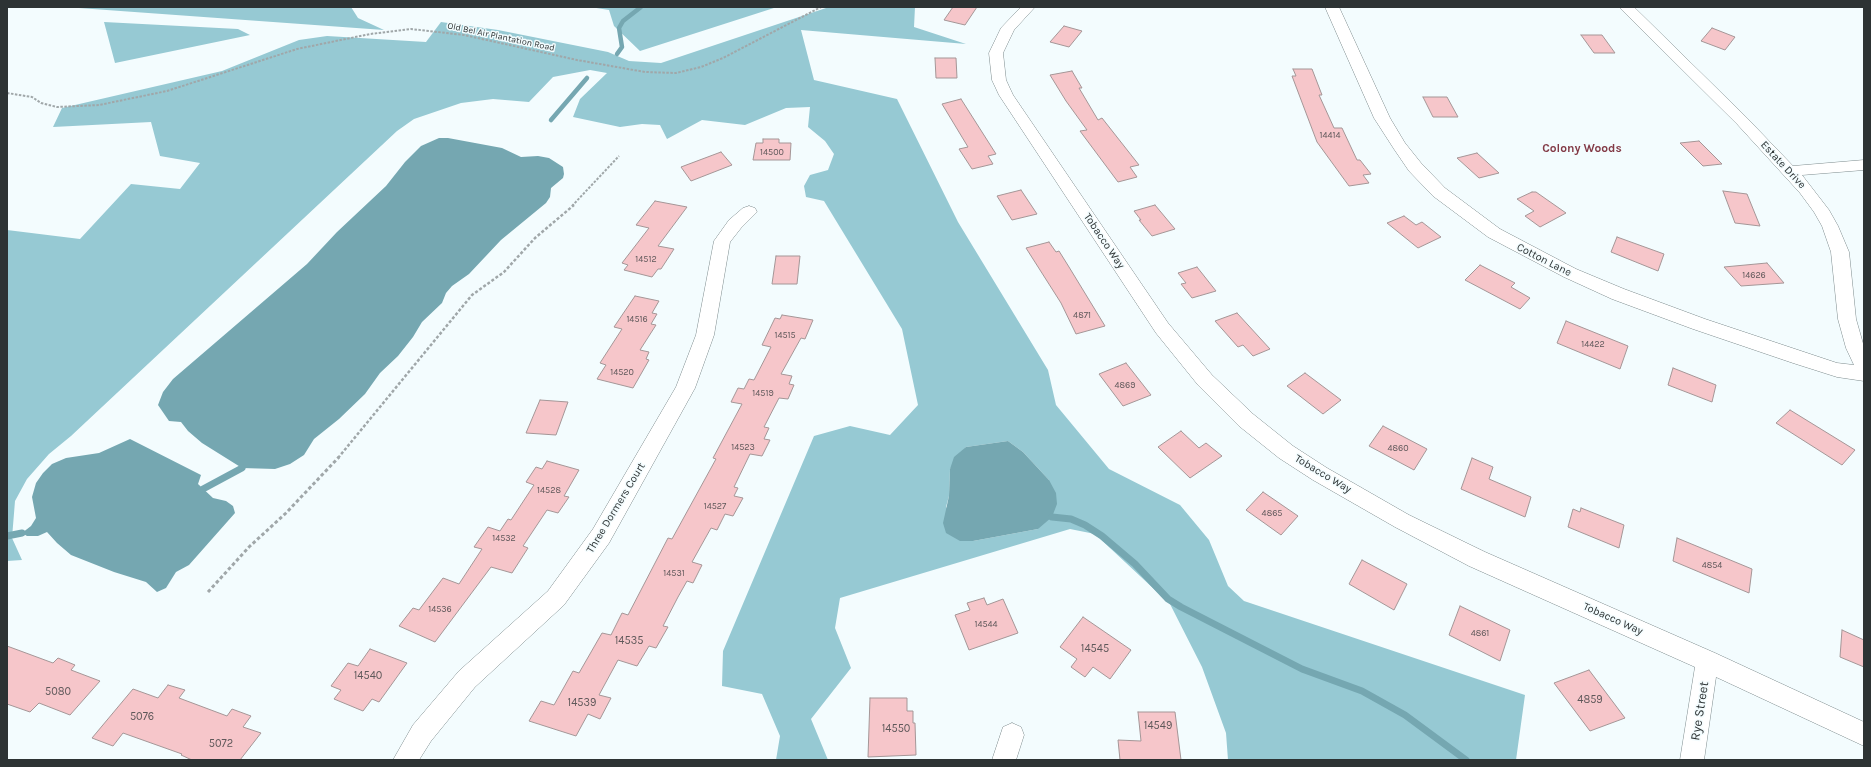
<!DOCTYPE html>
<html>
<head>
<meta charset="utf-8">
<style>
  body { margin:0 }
  #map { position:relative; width:1871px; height:767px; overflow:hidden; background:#f3fcfe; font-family:Karla,sans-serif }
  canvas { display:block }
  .frame { position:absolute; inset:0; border:8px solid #2d3334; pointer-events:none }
</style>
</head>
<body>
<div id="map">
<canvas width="1871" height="767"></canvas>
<div class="frame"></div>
</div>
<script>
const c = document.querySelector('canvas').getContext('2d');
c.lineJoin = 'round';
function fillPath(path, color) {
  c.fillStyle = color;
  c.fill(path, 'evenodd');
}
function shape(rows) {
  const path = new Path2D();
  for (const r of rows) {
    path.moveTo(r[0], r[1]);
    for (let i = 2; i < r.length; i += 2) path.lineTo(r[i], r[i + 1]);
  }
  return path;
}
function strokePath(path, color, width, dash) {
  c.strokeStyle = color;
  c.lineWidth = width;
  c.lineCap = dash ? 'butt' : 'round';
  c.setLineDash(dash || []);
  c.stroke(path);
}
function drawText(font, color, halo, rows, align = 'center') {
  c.font = font + ' Karla,sans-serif';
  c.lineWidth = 3;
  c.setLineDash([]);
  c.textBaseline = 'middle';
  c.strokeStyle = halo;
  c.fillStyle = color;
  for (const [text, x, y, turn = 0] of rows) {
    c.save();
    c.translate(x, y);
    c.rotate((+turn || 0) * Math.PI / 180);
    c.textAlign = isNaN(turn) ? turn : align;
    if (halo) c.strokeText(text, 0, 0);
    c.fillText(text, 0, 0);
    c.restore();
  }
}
const forest = shape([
  [65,7,351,7,358,18,384,30],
  [590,7,777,7,640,51,614,26,609,10],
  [829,7,915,7,914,27,966,44,801,30,814,80,897,99,958,222,1048,370,1056,405,1109,469,1180,505,1209,540,1228,586,1244,601,1525,695,1516,760,1228,760,1226,733,1202,667,1170,604,1095,534,1070,529,840,598,835,628,851,668,811,719,828,760,776,760,780,736,762,694,722,686,723,651,814,436,850,426,890,435,918,405,902,329,824,201,806,197,804,186,810,175,828,170,834,154,825,141,808,127,810,107,786,108,745,125,702,120,667,139,660,125,642,124,620,127,573,117,580,99,607,73,590,70,553,77,529,102,493,99,461,103,414,119,397,131,71,436,49,454,27,479,15,501,12,538,22,560,7,561,7,230,80,239,131,184,180,189,200,163,160,156,151,122,53,127,62,108,222,71,299,40,327,36,426,42,441,22,498,30,608,52,629,61,661,63],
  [1008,441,1023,452,1049,480,1038,529,973,541,946,507,949,496,950,469,966,447],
  [104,22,238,29,250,35,115,63]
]);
const water = shape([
  [439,138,448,138,502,148,521,157,538,156,549,158,563,167,564,174,563,178,551,188,550,197,546,203,501,240,469,274,452,286,446,293,442,303,422,322,413,337,398,356,380,373,365,394,339,419,314,439,304,455,290,464,275,469,242,468,202,443,188,431,181,422,169,421,158,405,163,392,173,379,307,264,337,232,386,186,405,162,421,146],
  [130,439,201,475,198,484,213,498,226,501,233,506,235,513,189,565,176,572,166,588,157,592,146,582,114,572,71,555,57,543,47,532,38,536,27,536,22,533,31,526,36,518,32,497,36,483,43,473,52,464,66,458,99,453],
  [1008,441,1023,452,1049,480,1056,493,1057,504,1052,517,1038,529,973,541,960,541,946,533,943,523,949,496,950,469,954,457,966,447]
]);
const streamFar1 = shape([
  [617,54,622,47,619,28,623,21,641,7],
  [551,120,587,78]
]);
const stream = shape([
  [203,489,242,468],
  [1052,517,1071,519,1085,525,1102,536,1135,564,1168,599,1181,607,1302,669,1362,691,1405,715,1466,760],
  [7,536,22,533]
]);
const building = shape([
  [953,7,977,7,965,25,944,20,953,7],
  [1064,26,1082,31,1069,47,1050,42,1064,26],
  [1712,28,1735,37,1725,50,1701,41,1712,28],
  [1581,35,1602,35,1615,53,1594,53,1581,35],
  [935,58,956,58,957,78,936,78,935,58],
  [1293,69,1312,69,1322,95,1319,95,1334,128,1342,128,1357,160,1360,160,1371,174,1363,175,1369,183,1349,186,1317,142,1292,76,1296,76,1293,69],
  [1072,71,1082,88,1079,88,1098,120,1102,118,1139,165,1130,167,1137,177,1118,182,1080,131,1087,130,1066,101,1050,75,1072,71],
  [1423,97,1447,97,1458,117,1433,117,1423,97],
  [961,99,996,154,988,156,993,164,972,169,959,149,968,147,942,104,961,99],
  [763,139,779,139,779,143,791,143,790,160,753,160,756,143,763,143,763,139],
  [1699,141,1722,164,1703,166,1680,143,1699,141],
  [721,152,732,165,691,181,681,167,721,152],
  [1477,153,1499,173,1479,178,1457,158,1477,153],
  [1021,190,1037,214,1012,220,997,196,1021,190],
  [1723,191,1747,194,1760,226,1735,223,1723,191],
  [1532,192,1536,192,1566,213,1540,227,1525,216,1534,211,1517,199,1532,192],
  [655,201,687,207,658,246,674,249,661,269,658,269,652,277,624,270,628,265,622,263,649,228,636,225,655,201],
  [1155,205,1175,229,1152,236,1139,220,1141,220,1134,211,1155,205],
  [1404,216,1416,225,1422,222,1441,237,1418,248,1387,223,1404,216],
  [1617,237,1664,254,1658,271,1611,252,1617,237],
  [1049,242,1056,252,1059,251,1069,267,1105,326,1076,334,1061,303,1026,248,1049,242],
  [776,256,800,256,797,284,772,284,776,256],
  [1767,263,1784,283,1741,286,1724,267,1767,263],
  [1480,265,1515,283,1511,287,1530,298,1520,309,1465,280,1480,265],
  [1197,267,1216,291,1192,298,1181,284,1186,283,1178,273,1197,267],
  [635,296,659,301,652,313,657,314,651,324,656,325,640,350,649,352,646,359,649,360,633,388,597,379,606,365,600,363,622,329,614,327,635,296],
  [1237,313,1270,349,1253,356,1243,345,1238,347,1215,321,1237,313],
  [782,315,813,320,805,339,801,338,781,374,792,376,789,384,794,385,788,399,779,398,764,427,769,428,764,439,770,440,762,456,750,454,734,487,738,488,734,496,743,498,733,516,725,514,717,530,711,528,692,562,702,565,693,583,687,581,678,597,663,626,668,627,656,648,649,646,637,666,618,660,599,695,611,698,600,719,588,714,576,736,529,721,541,701,554,705,573,671,579,673,602,633,611,635,622,613,628,615,668,538,672,539,716,459,713,458,742,404,731,402,738,388,744,389,749,379,754,380,771,347,762,345,775,318,780,319,782,315],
  [1566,321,1628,346,1620,369,1557,343,1566,321],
  [1126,363,1151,395,1123,406,1099,374,1126,363],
  [1673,368,1716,385,1712,402,1668,385,1673,368],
  [1305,373,1341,400,1323,414,1287,386,1305,373],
  [540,400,568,402,556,435,526,433,540,400],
  [1790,410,1855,450,1842,465,1776,423,1790,410],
  [1383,426,1427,449,1414,470,1369,446,1383,426],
  [1181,431,1199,448,1206,443,1222,456,1190,478,1158,447,1181,431],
  [1472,458,1493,467,1489,479,1531,497,1525,517,1461,489,1472,458],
  [547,461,579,470,564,496,569,497,558,513,547,510,523,546,528,548,512,573,491,567,435,642,399,626,413,608,419,610,443,578,459,584,482,549,474,547,488,527,500,531,508,519,511,520,534,485,526,482,536,467,542,469,547,461],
  [1263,492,1298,516,1281,535,1246,510,1263,492],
  [1581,508,1624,525,1619,548,1568,527,1573,509,1580,512,1581,508],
  [1677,538,1752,569,1749,593,1673,561,1677,538],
  [1362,560,1407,584,1394,610,1349,584,1362,560],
  [984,598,987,605,1003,599,1018,633,969,650,955,615,970,610,967,603,984,598],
  [1460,606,1510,630,1500,661,1449,635,1460,606],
  [1083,617,1131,650,1110,679,1093,667,1085,677,1071,667,1077,659,1060,647,1083,617],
  [1842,630,1864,640,1864,667,1840,657,1842,630],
  [7,646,53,663,58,658,75,665,71,670,100,681,70,715,39,703,30,712,7,704,7,646],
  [370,649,407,663,379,702,372,699,363,711,334,699,341,690,331,686,348,663,358,666,370,649],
  [1589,670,1625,718,1590,731,1554,683,1589,670],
  [168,685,185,690,179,698,227,716,232,709,251,716,243,727,261,733,240,760,192,760,181,755,182,754,123,733,113,746,92,738,133,689,158,698,168,685],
  [870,698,907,698,907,711,913,711,913,723,915,723,916,755,868,757,870,698],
  [1138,712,1175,712,1181,760,1120,760,1118,740,1141,741,1138,712]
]);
const pathFar2 = shape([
  [7,93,32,97,41,103,57,107,99,105,167,91,297,49,370,34,411,29,464,35,577,60,645,72,676,73,701,67,723,58,821,7],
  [572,206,619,156]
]);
const pathFar1 = shape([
  [338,458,472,295,504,272,535,238,574,205]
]);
const path = shape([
  [208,592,249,547,286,513,339,457]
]);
const street = shape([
  [1021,7,1035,7,1014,30,1003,53,1006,80,1013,95,1168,323,1212,375,1253,414,1293,446,1327,468,1409,515,1485,552,1715,653,1864,722,1864,746,1716,677,1704,760,1680,760,1695,667,1469,566,1395,527,1313,480,1279,458,1239,426,1198,385,1156,333,999,95,992,80,989,53,1001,28,1021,7],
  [1325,7,1339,7,1390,118,1405,143,1421,163,1445,188,1500,229,1576,269,1624,289,1705,319,1837,363,1854,365,1846,348,1838,319,1831,252,1822,226,1814,212,1800,193,1737,124,1619,7,1634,7,1747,118,1793,166,1864,160,1864,170,1802,175,1829,210,1838,226,1849,252,1856,319,1864,347,1864,381,1837,377,1793,363,1693,329,1612,299,1564,277,1488,237,1433,196,1409,171,1394,149,1374,118,1325,7],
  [749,206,755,208,757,212,741,228,730,242,714,335,695,388,609,543,564,605,475,687,431,741,419,760,393,760,413,725,459,671,548,591,593,529,676,387,696,335,714,241,729,220,743,208,749,206],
  [1012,723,1021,727,1024,735,1016,760,992,760,1003,727,1012,723]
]);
const farStreetnames = [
  ["Old Bel Air Plantation Road",501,37,12]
];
const numberNames = [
  ["14414",1330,135],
  ["14500",772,152],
  ["14512",646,259],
  ["14626",1754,275],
  ["4871",1082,315],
  ["14516",637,319],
  ["14515",785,335],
  ["14422",1593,344],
  ["14520",622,372],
  ["4869",1125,385],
  ["14519",763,393],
  ["14523",743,447],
  ["4860",1398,448],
  ["14528",549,490],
  ["14527",715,506],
  ["4865",1272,513],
  ["14532",504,538],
  ["4854",1712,565],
  ["14531",674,573],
  ["14536",440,609],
  ["14544",986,624],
  ["4861",1480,633]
];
const streetNames = [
  ["Estate Drive",1783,165,47],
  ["Tobacco Way",1104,241,56],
  ["Cotton Lane",1544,260,27],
  ["Tobacco Way",1323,474,31],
  ["Three Dormers Court",616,508,-59],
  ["Tobacco Way",1613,619,24]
];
const nearNumbernames = [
  ["14535",629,641],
  ["14545",1095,649],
  ["14540",368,676],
  ["5080",58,692],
  ["4859",1590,700],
  ["14539",582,703],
  ["5076",142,717],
  ["14549",1158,726],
  ["14550",896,729],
  ["5072",221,744]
];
const neighbourhoodNames = [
  ["Colony Woods",1582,149]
];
const nearStreetnames = [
  ["Rye Street",1700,711,-81]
];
fillPath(forest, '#96c9d3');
fillPath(water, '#75a7b1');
strokePath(streamFar1, '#75a7b1', 4.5);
strokePath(stream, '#75a7b1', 7);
fillPath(building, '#f6c6ca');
strokePath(building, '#a49697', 1);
strokePath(street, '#7e8c8e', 1);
strokePath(pathFar2, '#a0a7a9', 2, [2.5, 1.5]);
strokePath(pathFar1, '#a0a7a9', 2.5, [3, 2]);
strokePath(path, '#a0a7a9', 3, [3.5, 2.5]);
fillPath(street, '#fff');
drawText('9px', '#2d3334', '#f3fcfe', farStreetnames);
drawText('9px', '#5f585a', null, numberNames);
drawText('11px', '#2d3334', '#f3fcfe', streetNames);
drawText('11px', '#5f585a', null, nearNumbernames);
drawText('bold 12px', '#833b47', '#f3fcfe', neighbourhoodNames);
drawText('13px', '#2d3334', '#f3fcfe', nearStreetnames);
</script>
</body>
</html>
